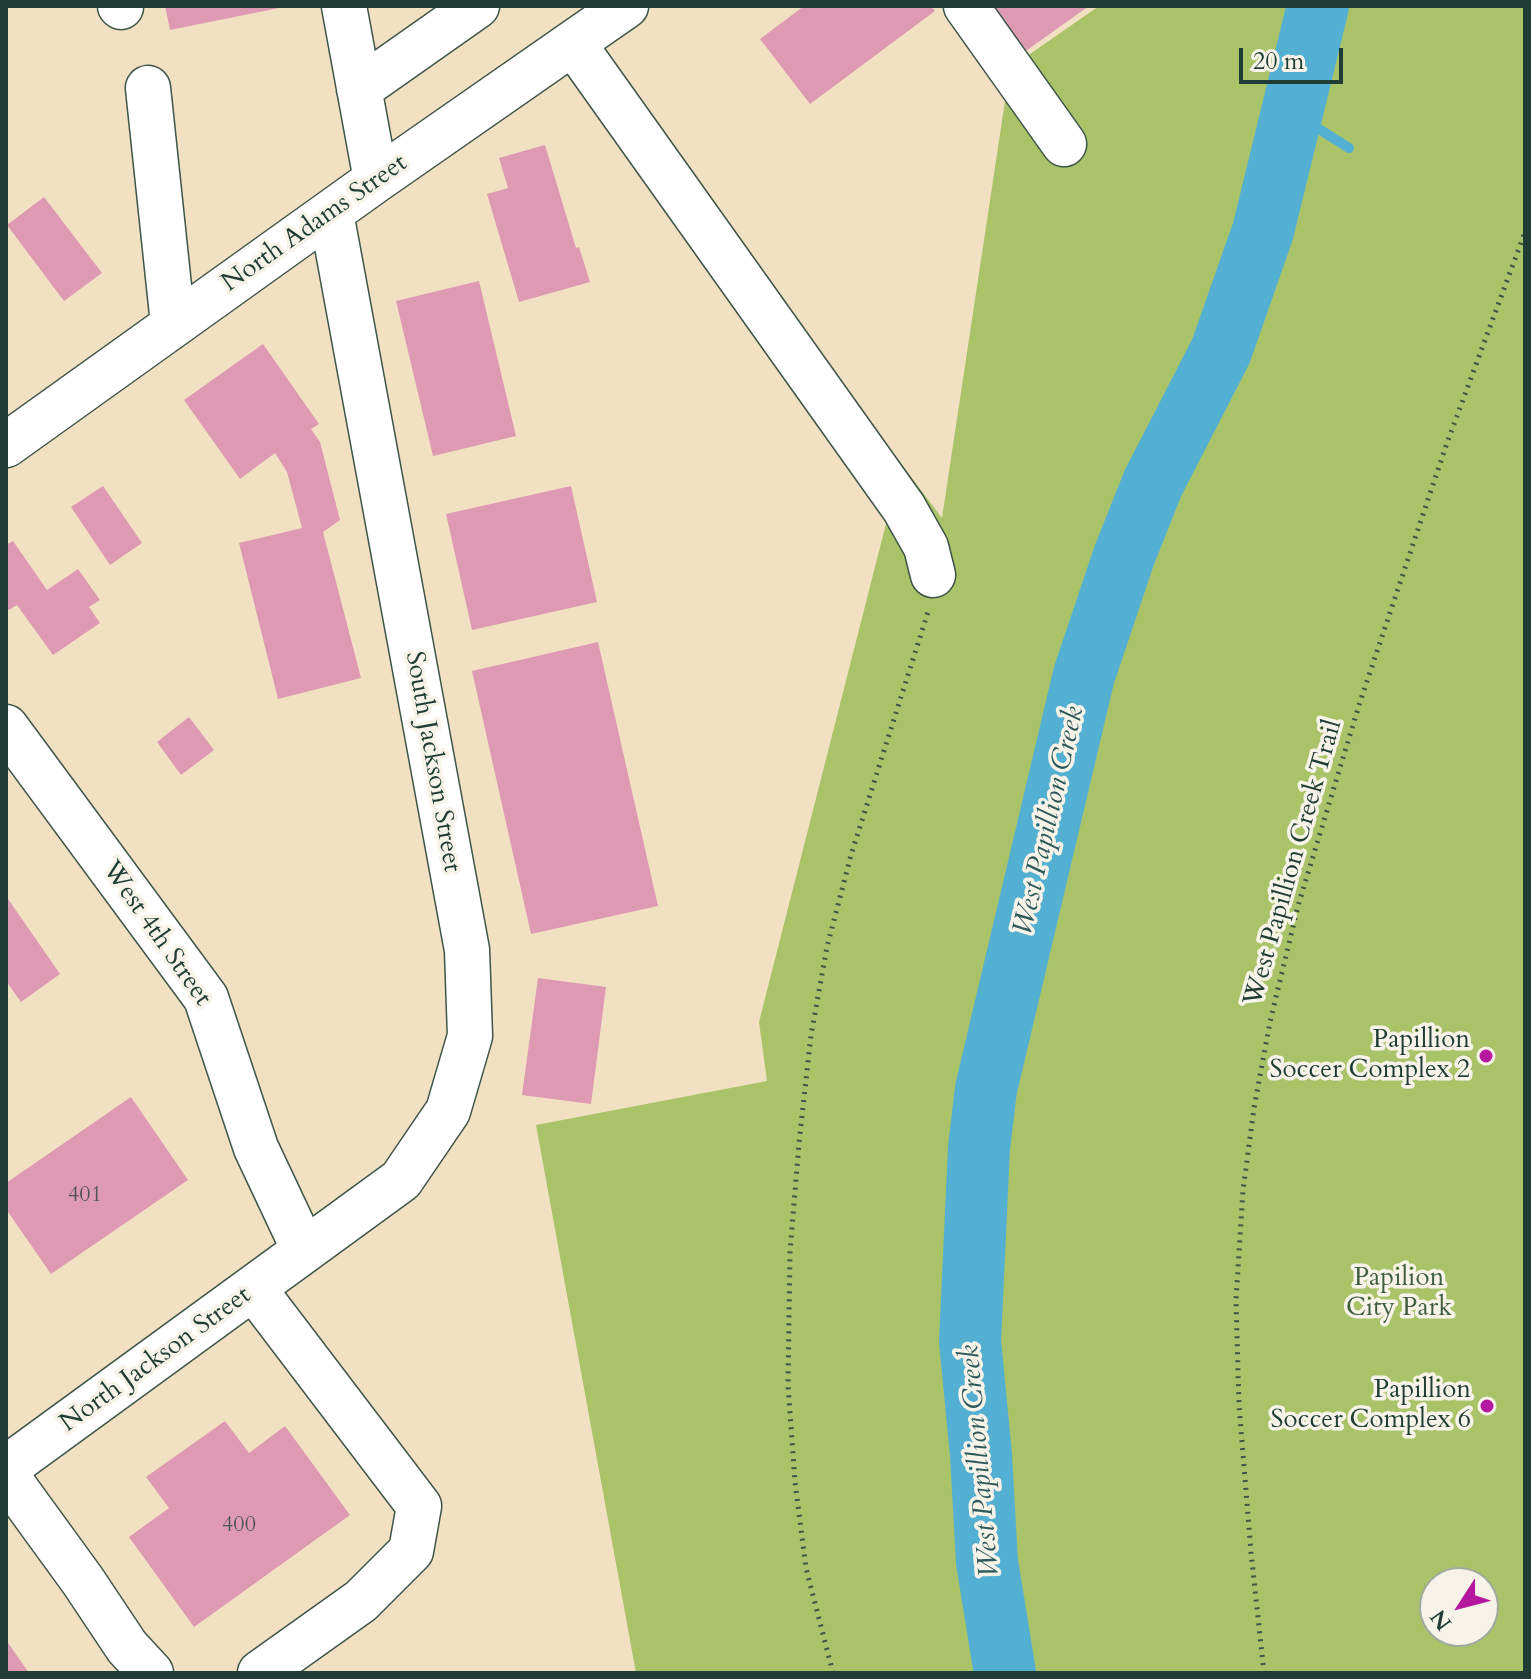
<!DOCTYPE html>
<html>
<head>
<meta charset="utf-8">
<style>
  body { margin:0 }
  #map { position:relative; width:1531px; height:1679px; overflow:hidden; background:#f1e0c2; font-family:Cardo,serif }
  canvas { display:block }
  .frame { position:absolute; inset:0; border:8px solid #1f3d34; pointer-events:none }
  .north { position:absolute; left:1419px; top:1567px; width:80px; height:80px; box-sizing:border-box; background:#f7f3e8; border:2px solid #a1aaa0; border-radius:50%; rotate:234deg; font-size:22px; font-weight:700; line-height:32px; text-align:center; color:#1f3d34 }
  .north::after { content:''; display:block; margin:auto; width:28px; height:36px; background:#b5179e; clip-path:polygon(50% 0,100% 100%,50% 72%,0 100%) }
  .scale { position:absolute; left:1239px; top:48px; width:104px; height:36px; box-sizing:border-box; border:4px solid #1f3d34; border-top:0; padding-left:10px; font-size:24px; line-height:28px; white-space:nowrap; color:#1f3d34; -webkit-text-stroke:6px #f7f3e8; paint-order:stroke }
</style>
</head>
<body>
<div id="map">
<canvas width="1531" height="1679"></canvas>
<div class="frame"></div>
<div class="north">N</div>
<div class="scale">20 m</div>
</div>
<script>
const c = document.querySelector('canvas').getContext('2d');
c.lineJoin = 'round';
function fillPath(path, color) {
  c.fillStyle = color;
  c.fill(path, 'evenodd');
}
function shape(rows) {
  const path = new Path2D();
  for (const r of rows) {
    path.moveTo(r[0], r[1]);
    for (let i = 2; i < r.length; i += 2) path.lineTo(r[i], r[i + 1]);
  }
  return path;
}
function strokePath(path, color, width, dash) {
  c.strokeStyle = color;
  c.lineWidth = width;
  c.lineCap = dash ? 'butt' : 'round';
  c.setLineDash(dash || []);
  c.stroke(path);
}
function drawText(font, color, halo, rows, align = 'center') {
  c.font = font + ' Cardo,serif';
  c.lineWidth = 7;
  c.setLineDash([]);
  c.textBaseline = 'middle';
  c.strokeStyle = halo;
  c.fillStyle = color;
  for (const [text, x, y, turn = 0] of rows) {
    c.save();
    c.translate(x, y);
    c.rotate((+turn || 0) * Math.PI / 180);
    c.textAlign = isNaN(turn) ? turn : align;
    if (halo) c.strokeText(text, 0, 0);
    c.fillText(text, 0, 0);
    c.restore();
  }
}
const green = shape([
  [1099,6,1525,6,1525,1673,636,1673,536,1125,767,1081,759,1022,889,512,851,459,881,437,942,518,1010,68],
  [1435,1583,1483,1583,1483,1631,1435,1631]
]);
const stream = shape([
  [1292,112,1349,148]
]);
const river = shape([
  [1005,1673,987,1562,981,1455,970,1341,979,1148,986,1089,1084,675,1124,556,1153,483,1221,351,1263,231,1318,6]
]);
const building = shape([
  [165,6,284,6,284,7,170,30],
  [804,6,931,6,935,11,810,104,760,39],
  [979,6,1089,6,1016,58],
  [545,145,576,248,579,247,590,282,519,302,487,194,508,188,499,158],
  [44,197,102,273,64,301,7,225],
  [479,281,516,436,433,456,396,301],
  [263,344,319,424,311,429,320,442,340,520,323,532,361,678,278,699,239,543,302,528,287,472,275,453,240,479,184,400],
  [103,486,142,543,110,565,71,507],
  [571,486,597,602,472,630,446,514],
  [13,541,47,590,78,569,100,600,89,607,100,623,53,655,17,605,9,610,6,606,6,545],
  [598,642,658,906,531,934,472,671],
  [189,717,214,750,181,775,157,742],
  [6,896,60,974,21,1002,6,981],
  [538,978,606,987,591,1104,522,1095],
  [131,1097,188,1180,51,1274,6,1209,6,1183],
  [225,1421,249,1453,285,1426,350,1515,194,1627,129,1537,169,1508,146,1477],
  [6,1640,29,1673,6,1673]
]);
const path = shape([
  [833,1673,806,1568,795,1482,788,1385,790,1252,799,1143,811,1035,827,947,851,855,928,612],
  [1264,1673,1251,1552,1239,1405,1236,1300,1243,1190,1254,1108,1270,1022,1298,906,1360,702,1447,443,1525,232]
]);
const minor = shape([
  [120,6,121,7],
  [344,6,376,180],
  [966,6,1064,144],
  [573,43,904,508,926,547,933,575],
  [148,88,173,324],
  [359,89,477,6],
  [6,445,376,180,626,6],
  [6,727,206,998,256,1148,304,1250],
  [254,1289,419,1506,411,1551,361,1601,260,1673],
  [6,1468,401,1180,448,1111,470,1036,467,950,331,213],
  [6,1475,83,1581,127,1647,151,1673]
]);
const markers = [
  [1486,1056,8,"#b5179e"],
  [1487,1406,8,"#b5179e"]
];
const numberNames = [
  ["401",85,1196],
  ["400",239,1526]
];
const streetNames = [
  ["North Adams Street",315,224,-35],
  ["South Jackson Street",432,762,80],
  ["West Papillion Creek Trail",1294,863,-74],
  ["West 4th Street",156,934,55],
  ["North Jackson Street",156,1360,-36]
];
const poiNames = [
  ["Papillion",1470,1041],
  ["Soccer Complex 2",1470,1071],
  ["Papillion",1471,1391],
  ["Soccer Complex 6",1471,1421]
];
const parkNames = [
  ["Papilion",1399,1279],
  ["City Park",1399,1309]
];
const waterNames = [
  ["West Papillion Creek",1050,821,-77],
  ["West Papillion Creek",981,1461,-95]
];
fillPath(green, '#aac369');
strokePath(stream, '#54b0d2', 10);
strokePath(river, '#54b0d2', 62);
fillPath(building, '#df9ab3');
strokePath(minor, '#3e5549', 47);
strokePath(path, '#3e5549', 5, [2, 6]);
strokePath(minor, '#fff', 44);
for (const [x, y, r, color] of markers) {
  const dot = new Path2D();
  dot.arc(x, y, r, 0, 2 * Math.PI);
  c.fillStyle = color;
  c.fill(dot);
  strokePath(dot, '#f7f3e8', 3);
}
drawText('22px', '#4f5454', null, numberNames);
drawText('26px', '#1f3d34', '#f7f3e8', streetNames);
drawText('26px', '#1f3d34', '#f7f3e8', poiNames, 'right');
drawText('26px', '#425e41', '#f7f3e8', parkNames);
drawText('italic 28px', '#2c5a5c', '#f7f3e8', waterNames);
</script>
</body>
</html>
